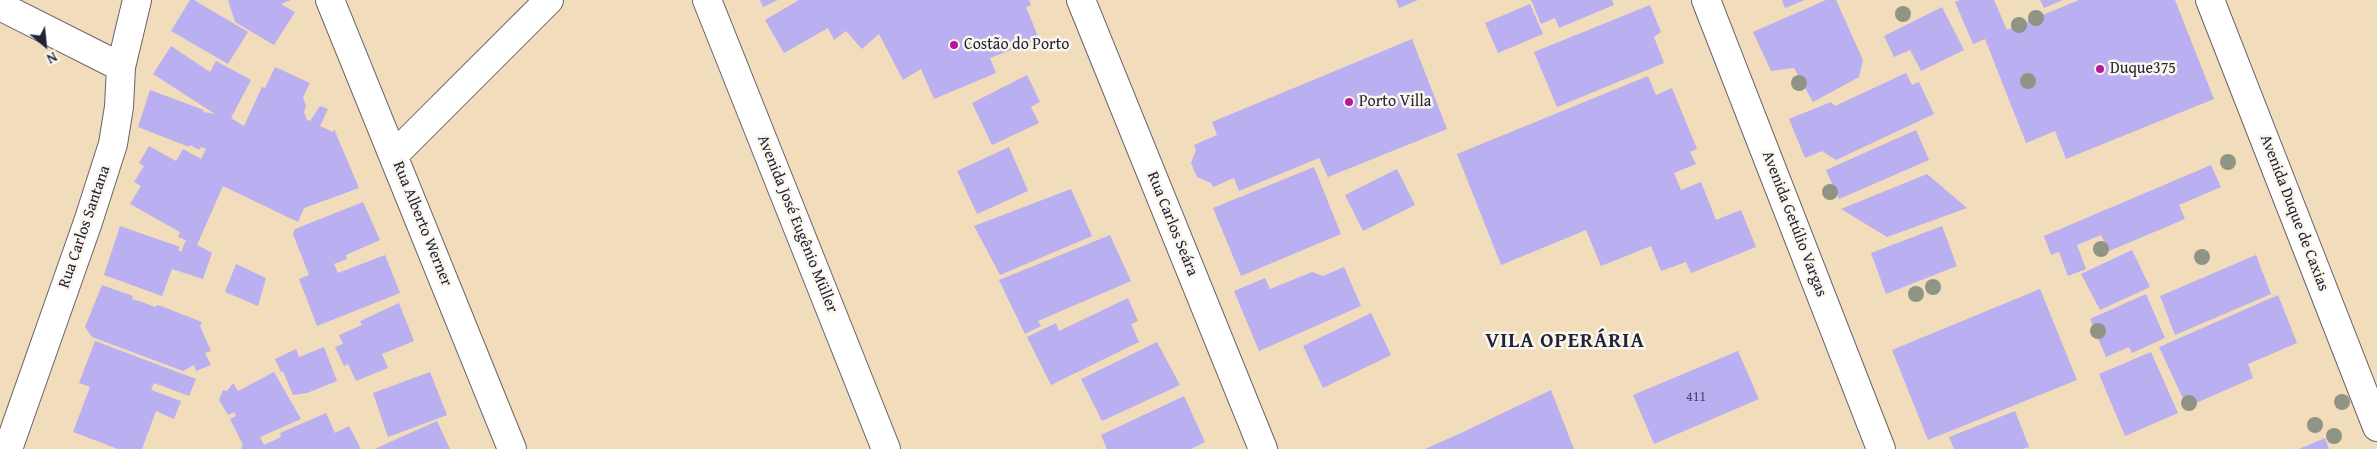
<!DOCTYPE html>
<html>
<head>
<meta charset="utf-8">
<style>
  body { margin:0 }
  #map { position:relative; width:2377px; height:449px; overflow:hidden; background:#f1dcbb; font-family:"Gentium Book Plus",serif }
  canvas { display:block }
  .north { position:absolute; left:20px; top:20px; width:50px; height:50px; -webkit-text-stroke:4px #fbf7ec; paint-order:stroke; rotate:152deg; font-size:14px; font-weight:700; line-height:20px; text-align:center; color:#22223b }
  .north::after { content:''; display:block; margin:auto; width:18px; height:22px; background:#22223b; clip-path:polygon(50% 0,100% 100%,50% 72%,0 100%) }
</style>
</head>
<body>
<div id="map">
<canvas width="2377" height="449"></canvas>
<div class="north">N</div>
</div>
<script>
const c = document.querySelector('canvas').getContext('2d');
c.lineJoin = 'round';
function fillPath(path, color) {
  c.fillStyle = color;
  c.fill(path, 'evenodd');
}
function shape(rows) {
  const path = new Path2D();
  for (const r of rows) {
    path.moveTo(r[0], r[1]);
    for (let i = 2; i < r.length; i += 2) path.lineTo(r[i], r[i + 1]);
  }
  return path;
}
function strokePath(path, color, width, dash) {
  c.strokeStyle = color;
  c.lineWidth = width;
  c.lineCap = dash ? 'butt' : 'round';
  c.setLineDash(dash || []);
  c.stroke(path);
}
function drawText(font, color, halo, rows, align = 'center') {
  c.font = font + ' "Gentium Book Plus",serif';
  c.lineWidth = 5;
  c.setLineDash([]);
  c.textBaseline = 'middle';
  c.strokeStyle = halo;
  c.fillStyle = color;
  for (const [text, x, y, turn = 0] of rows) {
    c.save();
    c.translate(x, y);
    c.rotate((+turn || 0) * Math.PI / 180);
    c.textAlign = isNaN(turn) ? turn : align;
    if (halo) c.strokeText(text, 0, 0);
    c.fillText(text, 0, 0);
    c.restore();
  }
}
const building = shape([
  [190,0,194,0,248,32,228,64,171,31],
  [228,0,291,0,281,4,295,12,274,45,235,22],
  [760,0,778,0,763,7],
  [799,0,1029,0,1031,5,1026,7,1039,39,990,58,996,73,934,99,921,69,903,80,879,34,862,49,846,31,834,40,828,28,784,53,765,20],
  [1396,0,1418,0,1399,8],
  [1531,0,1612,0,1614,5,1559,28,1555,18,1541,24],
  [1782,0,1805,0,1785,8],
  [1826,0,1836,0,1863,60,1859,77,1813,102,1794,68,1771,71,1753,32],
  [1960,0,1994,0,2007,30,2079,0,2175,0,2214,99,2066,159,2055,131,2026,143,1985,39,1973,44,1955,2],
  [2040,0,2063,0,2044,8],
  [1530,4,1543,34,1498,53,1485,23],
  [1650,5,1661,32,1654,37,1664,63,1557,107,1534,52],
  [1942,7,1964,50,1921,71,1910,50,1894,57,1884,36],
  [1412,39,1447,129,1328,177,1319,158,1239,191,1234,178,1213,187,1211,183,1197,177,1191,163,1196,150,1194,145,1217,135,1212,122],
  [171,46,210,72,216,61,251,80,231,118,244,126,262,87,265,88,275,67,310,83,303,97,306,106,304,112,307,120,310,121,320,106,328,109,320,126,333,132,334,129,359,188,304,208,298,222,223,186,197,245,212,253,203,279,172,269,162,296,104,275,120,226,180,247,178,250,181,252,186,240,178,237,180,232,130,204,141,186,134,182,144,166,139,163,149,146,176,161,183,149,201,159,206,149,201,147,199,150,190,145,189,147,138,127,150,90,204,110,203,112,215,114,153,74],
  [1906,73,1912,85,1919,82,1934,114,1836,160,1822,151,1805,158,1789,119,1831,102,1835,106],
  [1027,75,1040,102,1031,107,1039,123,992,145,972,103],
  [1648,76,1656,95,1672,88,1697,149,1690,152,1696,164,1674,173,1681,190,1701,182,1716,220,1741,210,1756,247,1691,273,1686,262,1661,271,1651,246,1601,266,1586,230,1501,265,1457,154],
  [1916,130,1929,160,1839,199,1826,170],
  [1009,147,1028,191,977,214,957,171],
  [2211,165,2221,187,2179,205,2185,219,2109,251,2101,235,2077,245,2086,269,2068,276,2059,252,2051,255,2044,236],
  [1314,167,1341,234,1241,276,1213,208],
  [1397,169,1415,205,1363,231,1345,195],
  [1927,174,1967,208,1887,237,1841,209],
  [1071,189,1092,236,1000,275,974,226],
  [363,202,380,240,346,255,347,259,334,264,338,273,385,255,400,293,317,326,299,279,309,275,293,234,295,229],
  [1942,226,1957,266,1886,294,1871,253],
  [1110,235,1131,281,1038,321,1041,326,1025,334,999,280],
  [2132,250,2150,287,2100,310,2081,274],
  [2256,255,2271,294,2175,335,2160,296],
  [236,264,266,278,258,306,225,292],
  [1344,267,1361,306,1259,351,1234,291,1265,278,1270,289,1312,272,1323,276],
  [102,285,133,296,132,299,142,302,155,307,158,305,202,322,200,326,211,351,205,353,211,365,196,371,194,365,183,371,92,337,85,327],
  [2040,289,2077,380,1928,440,1892,350],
  [2146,294,2165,338,2132,353,2129,347,2106,357,2090,319],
  [2278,295,2297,343,2248,364,2253,378,2187,407,2159,347],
  [1128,298,1138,321,1131,324,1139,342,1051,385,1027,337,1056,323,1059,331],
  [399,303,414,341,382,354,388,368,356,381,348,364,344,366,335,347,343,344,339,335,362,325,360,321],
  [1371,313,1391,355,1323,388,1303,346],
  [95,341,196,379,189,396,154,383,151,390,181,401,174,419,156,411,142,449,118,449,73,432,90,387,79,383],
  [1157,342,1180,385,1102,421,1081,379],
  [324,347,337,381,307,393,293,395,283,371,281,372,275,359,296,349,299,357],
  [1738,351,1759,399,1654,444,1633,395],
  [2151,352,2178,413,2125,436,2099,374],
  [274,372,301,419,260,437,264,445,281,437,280,433,326,413,335,433,349,426,361,449,241,449,243,445,230,419,236,416,234,412,228,415,219,400,223,390,227,391,233,383,238,391],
  [430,372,447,415,388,437,373,393],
  [1551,390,1574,449,1425,449,1459,434],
  [1184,396,1205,442,1191,449,1107,449,1101,435],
  [2015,411,2029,447,2023,449,1954,449,1949,437],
  [437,421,450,449,375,449,390,442],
  [2325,438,2329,449,2299,449]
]);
const minor = shape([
  [1081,0,1263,449],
  [1706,0,1881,449],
  [2210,0,2377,427],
  [0,6,121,67],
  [394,155,549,0],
  [8,449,88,222,113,144,119,107,121,67,137,0]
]);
const secondary = shape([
  [330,0,512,449],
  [707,0,886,449]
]);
const trees = [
  [1903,14],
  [2036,18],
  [2019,25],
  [2028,81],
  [1799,83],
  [2228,162],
  [1830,192],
  [2101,249],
  [2202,257],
  [1933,287],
  [1916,294],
  [2098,331],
  [2342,402],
  [2189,403],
  [2315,425],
  [2334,436]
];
const markers = [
  [954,45,5,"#b5179e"],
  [2100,69,5,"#b5179e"],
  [1349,102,5,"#b5179e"]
];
const numberNames = [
  ["411",1696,397]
];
const poiNames = [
  ["Costão do Porto",964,45],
  ["Duque375",2110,69],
  ["Porto Villa",1359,102]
];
const streetNames = [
  ["Avenida Duque de Caxias",2294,213,69],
  ["Rua Alberto Werner",422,224,68],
  ["Avenida José Eugênio Müller",797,224,68],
  ["Rua Carlos Seára",1172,224,68],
  ["Avenida Getúlio Vargas",1794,224,69],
  ["Rua Carlos Santana",85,227,-71]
];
const districtNames = [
  ["VILA OPERÁRIA",1565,342]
];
fillPath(building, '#baaff0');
strokePath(minor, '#6a6368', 30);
strokePath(secondary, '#6a6368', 30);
strokePath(minor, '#fff', 28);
strokePath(secondary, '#fff', 28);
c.fillStyle = '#909485';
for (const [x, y] of trees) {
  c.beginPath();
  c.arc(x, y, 8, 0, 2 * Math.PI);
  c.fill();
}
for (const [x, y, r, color] of markers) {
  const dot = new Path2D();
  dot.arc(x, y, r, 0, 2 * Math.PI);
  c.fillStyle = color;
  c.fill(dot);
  strokePath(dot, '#fbf7ec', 2);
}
drawText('14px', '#484568', null, numberNames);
drawText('16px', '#22223b', '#fbf7ec', poiNames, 'left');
drawText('16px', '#22223b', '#fbf7ec', streetNames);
c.letterSpacing = '1px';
drawText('bold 21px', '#22223b', '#fbf7ec', districtNames);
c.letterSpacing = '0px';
</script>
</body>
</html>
